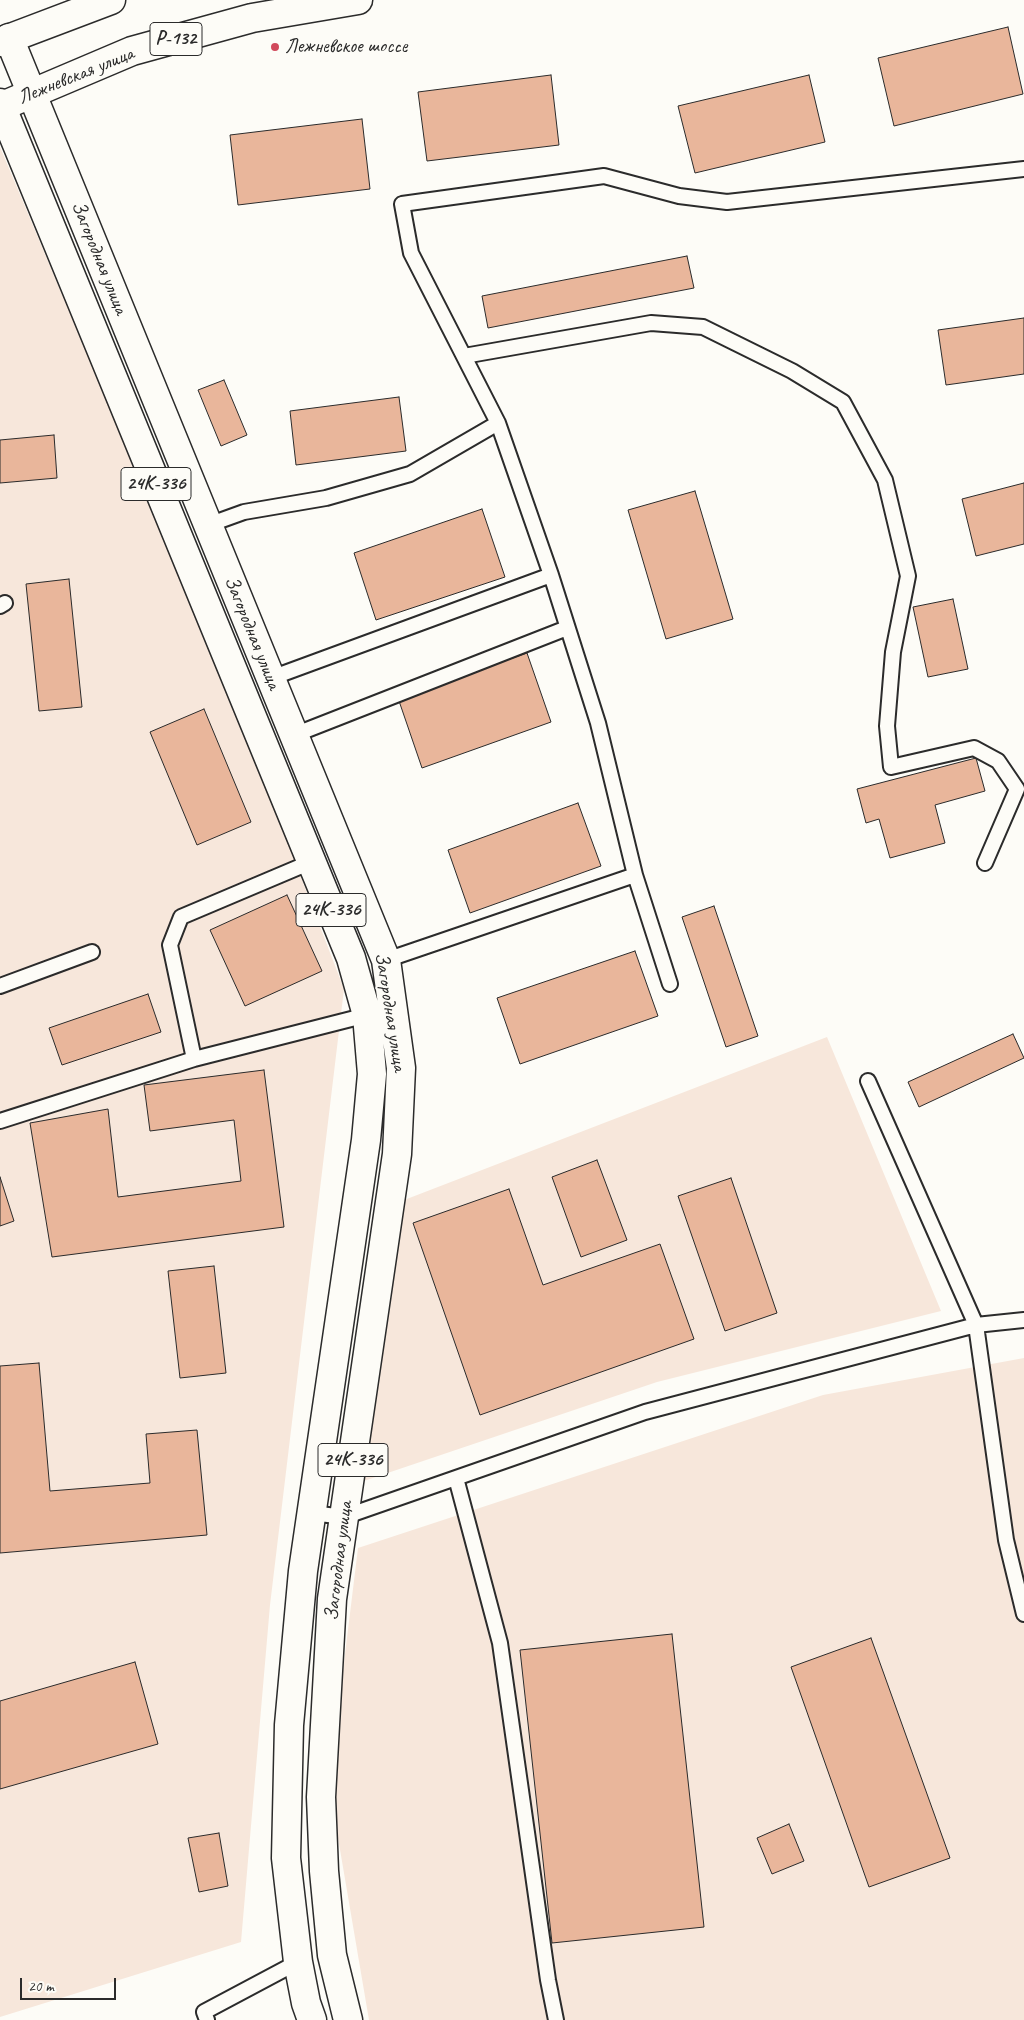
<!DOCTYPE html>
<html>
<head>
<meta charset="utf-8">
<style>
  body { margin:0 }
  #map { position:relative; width:1024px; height:2020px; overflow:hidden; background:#fdfcf7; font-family:Caveat,sans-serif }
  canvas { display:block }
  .scale { position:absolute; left:20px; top:1978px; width:96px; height:22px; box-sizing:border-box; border:2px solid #2b2b2b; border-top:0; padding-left:6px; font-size:15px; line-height:18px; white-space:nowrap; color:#2b2b2b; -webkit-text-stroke:4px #fdfcf7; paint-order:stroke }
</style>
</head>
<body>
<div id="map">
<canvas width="1024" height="2020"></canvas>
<div class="scale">20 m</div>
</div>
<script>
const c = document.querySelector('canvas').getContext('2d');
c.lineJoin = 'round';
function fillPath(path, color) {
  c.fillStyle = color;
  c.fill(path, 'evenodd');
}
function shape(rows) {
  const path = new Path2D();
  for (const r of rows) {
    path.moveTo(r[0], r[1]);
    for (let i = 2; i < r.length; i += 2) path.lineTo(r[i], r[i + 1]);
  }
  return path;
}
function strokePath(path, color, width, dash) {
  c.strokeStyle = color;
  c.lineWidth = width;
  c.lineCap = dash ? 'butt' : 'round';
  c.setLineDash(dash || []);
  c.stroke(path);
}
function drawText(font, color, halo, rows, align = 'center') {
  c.font = font + ' Caveat,sans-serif';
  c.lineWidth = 4;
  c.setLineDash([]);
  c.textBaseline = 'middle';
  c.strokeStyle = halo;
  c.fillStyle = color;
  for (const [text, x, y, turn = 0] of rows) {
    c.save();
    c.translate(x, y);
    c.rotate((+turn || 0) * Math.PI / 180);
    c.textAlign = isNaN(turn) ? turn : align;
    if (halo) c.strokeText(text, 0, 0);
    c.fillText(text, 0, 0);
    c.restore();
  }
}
const built = shape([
  [0,147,234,703,344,989,270,1605,241,1942,0,2017],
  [827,1037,941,1311,657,1382,355,1484,399,1202],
  [1024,1358,1024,2020,369,2020,329,1785,358,1548,823,1395]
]);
const building = shape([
  [1008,27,1023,94,894,126,878,58,1008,27],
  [551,75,559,145,427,161,418,92,551,75],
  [809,75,825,142,695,173,678,106,809,75],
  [362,119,370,189,238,205,230,135,362,119],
  [687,256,694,288,488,328,482,296,687,256],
  [1024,318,1024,374,946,385,938,330,1024,318],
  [224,380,247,435,221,446,198,390,224,380],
  [399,397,406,451,296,465,290,411,399,397],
  [54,435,57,478,0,483,0,440,54,435],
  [1024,483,1024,544,976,556,962,499,1024,483],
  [695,491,733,619,666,639,628,510,695,491],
  [482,509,505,577,376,620,354,553,482,509],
  [69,579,82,707,39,711,26,584,69,579],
  [953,599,968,669,928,677,913,607,953,599],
  [527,653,551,722,422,768,398,698,527,653],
  [204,709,251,822,197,845,150,732,204,709],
  [976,758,985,791,935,805,945,843,890,858,879,819,866,823,857,789,976,758],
  [578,803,601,866,470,913,448,850,578,803],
  [287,895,322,971,245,1006,210,930,287,895],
  [714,906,758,1036,726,1047,682,917,714,906],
  [635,951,658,1016,520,1064,497,998,635,951],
  [148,994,161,1032,62,1065,49,1028,148,994],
  [1013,1034,1024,1058,919,1107,908,1082,1013,1034],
  [264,1070,284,1227,52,1257,30,1123,108,1109,118,1197,241,1181,234,1120,150,1131,144,1085,264,1070],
  [597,1160,627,1240,581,1257,552,1177,597,1160],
  [0,1177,14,1221,0,1226,0,1177],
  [731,1178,777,1313,725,1331,678,1196,731,1178],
  [509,1189,543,1285,660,1244,694,1339,480,1415,413,1223,509,1189],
  [214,1266,226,1373,180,1378,168,1271,214,1266],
  [39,1363,50,1491,150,1483,146,1434,197,1430,207,1535,0,1553,0,1366,39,1363],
  [672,1634,704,1927,552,1943,520,1650,672,1634],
  [871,1638,950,1858,869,1887,791,1667,871,1638],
  [135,1662,158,1744,0,1789,0,1701,135,1662],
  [789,1824,804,1861,772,1874,757,1838,789,1824],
  [219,1833,228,1886,199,1892,188,1838,219,1833]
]);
const lane = shape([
  [464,356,651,323,703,327,792,371,843,402,885,480,908,576,893,652,887,726,891,767,974,748,998,761,1017,789,985,863],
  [498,423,411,253,402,204,604,176,679,196,727,202,1024,169],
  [208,525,244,512,326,498,410,474,498,423,551,575,598,723,635,875,386,960],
  [0,606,5,603],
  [271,678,551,575],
  [294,735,567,628],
  [635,875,670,984],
  [0,986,92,952],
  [194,1059,367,1015],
  [868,1081,976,1325,1006,1540,1024,1614],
  [0,1121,194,1059,170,945,181,917,311,862],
  [456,1478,500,1643,548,1980,556,2020],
  [312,1513,344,1517,645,1412,976,1325,1024,1320],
  [207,2020,204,2012,298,1962]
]);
const primary = shape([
  [9,38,386,960,401,1068,397,1154,332,1599,321,1797,324,1871,332,1955,348,2020],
  [0,103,351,958,367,1015,372,1074,366,1140,303,1571,289,1725,286,1858,298,1962,306,2003,312,2020]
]);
const highway = shape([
  [0,42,111,0],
  [0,107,132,51,252,18,358,0]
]);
const markers = [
  [275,47,5,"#d1495b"]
];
const shields = [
  [176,39,52],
  [156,484,70],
  [331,910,70],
  [353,1460,70]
];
const shieldNames = [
  ["Р-132",176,39],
  ["24К-336",156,484],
  ["24К-336",331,910],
  ["24К-336",353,1460]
];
const poiNames = [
  ["Лежневское шоссе",285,47]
];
const streetNames = [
  ["Лежневская улица",76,76,-22],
  ["Загородная улица",99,258,68],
  ["Загородная улица",252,633,68],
  ["Загородная улица",390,1012,81],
  ["Загородная улица",339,1561,-83]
];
fillPath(built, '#f7e7db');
fillPath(building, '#e9b69b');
strokePath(building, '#2b2b2b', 1);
strokePath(lane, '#2b2b2b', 18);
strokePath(primary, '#2b2b2b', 31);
strokePath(highway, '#2b2b2b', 31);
strokePath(lane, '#fdfcf7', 14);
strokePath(primary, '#fdfcf7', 28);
strokePath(highway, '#fdfcf7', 28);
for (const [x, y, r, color] of markers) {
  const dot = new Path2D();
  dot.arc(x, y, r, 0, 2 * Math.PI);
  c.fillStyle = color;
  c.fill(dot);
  strokePath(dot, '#fdfcf7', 2);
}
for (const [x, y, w] of shields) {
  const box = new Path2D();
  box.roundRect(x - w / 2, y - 16.5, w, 33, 4);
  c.fillStyle = '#fdfcf7';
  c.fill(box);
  strokePath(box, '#2b2b2b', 1);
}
drawText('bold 19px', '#2b2b2b', null, shieldNames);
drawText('20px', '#2b2b2b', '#fdfcf7', poiNames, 'left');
drawText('20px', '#2b2b2b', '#fdfcf7', streetNames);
</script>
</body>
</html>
